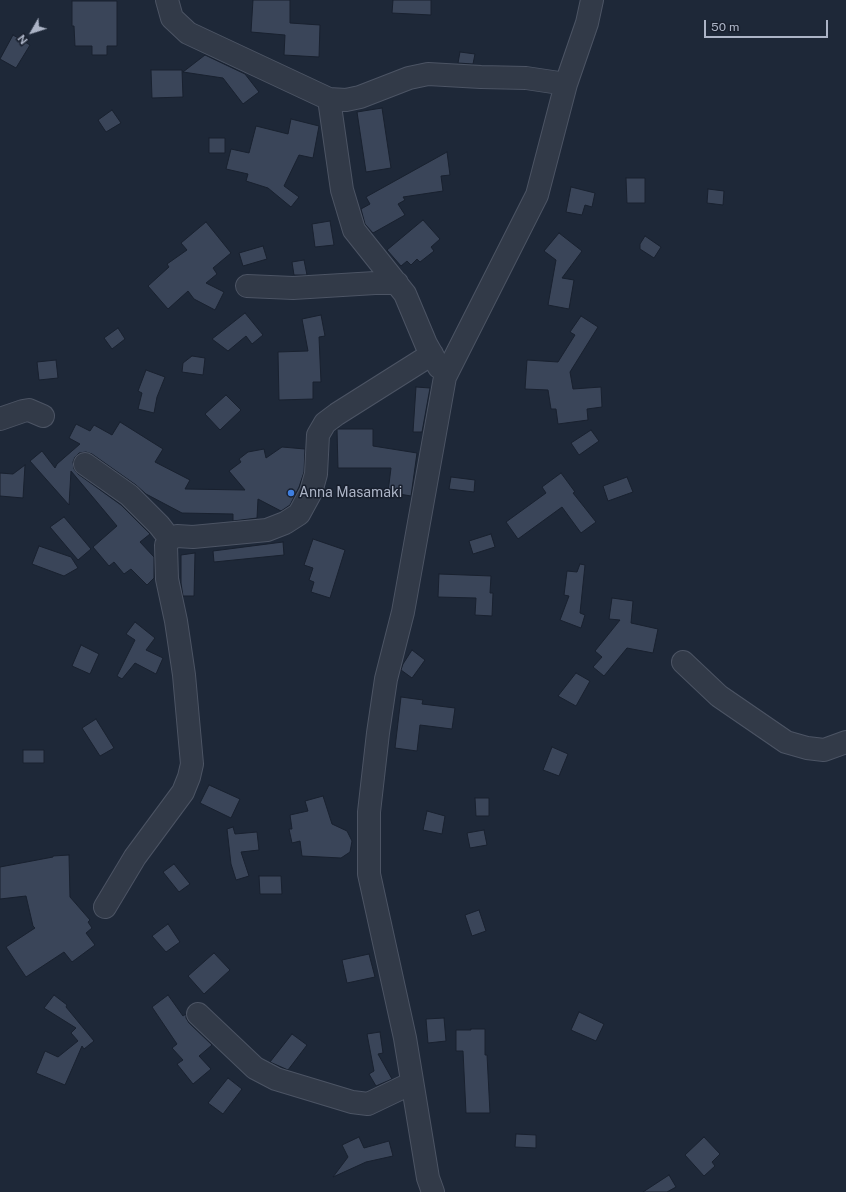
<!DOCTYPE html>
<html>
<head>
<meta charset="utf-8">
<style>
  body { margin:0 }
  #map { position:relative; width:846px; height:1192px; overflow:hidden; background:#1e2838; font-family:"Public Sans",sans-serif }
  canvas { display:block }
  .north { position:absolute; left:12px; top:12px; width:40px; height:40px; -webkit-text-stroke:3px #181f2d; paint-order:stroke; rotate:231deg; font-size:11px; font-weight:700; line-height:16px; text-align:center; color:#acb4c6 }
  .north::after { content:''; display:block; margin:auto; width:14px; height:18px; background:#acb4c6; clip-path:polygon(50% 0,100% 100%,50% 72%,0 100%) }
  .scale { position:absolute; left:704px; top:20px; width:124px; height:18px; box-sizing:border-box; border:2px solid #acb4c6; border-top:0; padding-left:5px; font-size:12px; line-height:14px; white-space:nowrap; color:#acb4c6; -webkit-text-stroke:3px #181f2d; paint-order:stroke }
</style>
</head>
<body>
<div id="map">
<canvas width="846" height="1192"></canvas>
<div class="north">N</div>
<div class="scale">50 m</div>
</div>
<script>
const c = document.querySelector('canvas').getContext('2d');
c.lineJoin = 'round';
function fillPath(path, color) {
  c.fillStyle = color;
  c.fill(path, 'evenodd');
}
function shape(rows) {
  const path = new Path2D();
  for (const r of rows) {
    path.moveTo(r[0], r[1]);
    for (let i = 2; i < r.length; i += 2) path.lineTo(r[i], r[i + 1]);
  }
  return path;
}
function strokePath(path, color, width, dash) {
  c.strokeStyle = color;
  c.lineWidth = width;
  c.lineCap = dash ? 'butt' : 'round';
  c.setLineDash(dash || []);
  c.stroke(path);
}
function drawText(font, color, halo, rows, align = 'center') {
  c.font = font + ' "Public Sans",sans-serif';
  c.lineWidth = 3;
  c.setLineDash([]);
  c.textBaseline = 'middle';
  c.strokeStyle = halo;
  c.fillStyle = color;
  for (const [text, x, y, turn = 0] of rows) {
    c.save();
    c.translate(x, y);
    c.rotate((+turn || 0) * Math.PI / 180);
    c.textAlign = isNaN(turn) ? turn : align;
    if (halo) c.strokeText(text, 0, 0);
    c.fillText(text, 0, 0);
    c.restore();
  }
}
const building = shape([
  [253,0,290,0,290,23,320,25,319,57,284,55,285,35,251,32,253,0],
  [393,0,431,0,431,15,392,13,393,0],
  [72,1,117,1,117,46,107,46,107,55,92,55,92,46,75,46,74,26,72,26,72,1],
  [13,35,30,45,16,68,0,59,13,35],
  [460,52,475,54,473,64,458,63,460,52],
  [205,55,245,74,259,92,243,104,223,78,183,72,205,55],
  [151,70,182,70,183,97,152,98,151,70],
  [382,108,391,168,366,172,357,112,382,108],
  [112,110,121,123,106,132,98,120,112,110],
  [291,119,319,126,313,158,299,155,284,186,299,197,291,207,268,188,246,181,248,174,226,169,231,149,249,153,256,126,288,134,291,119],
  [209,138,225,138,225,153,209,153,209,138],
  [447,152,450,175,441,176,443,191,403,197,405,200,398,204,405,215,373,233,365,224,361,209,370,204,366,197,447,152],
  [626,178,645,178,645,203,627,203,626,178],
  [571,187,595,193,592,207,585,205,582,215,566,212,571,187],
  [708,189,724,191,723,205,707,203,708,189],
  [423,220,440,239,431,247,434,251,420,262,417,259,411,265,407,261,401,266,387,250,423,220],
  [330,221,334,245,315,247,312,224,330,221],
  [206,222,231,253,213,268,217,274,206,283,224,292,215,310,194,299,188,291,168,309,148,286,169,267,167,264,187,250,181,243,206,222],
  [559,233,582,251,562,278,574,280,569,309,548,305,556,260,544,251,559,233],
  [645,236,661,247,654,258,640,249,640,244,645,236],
  [263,246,267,259,243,266,239,253,263,246],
  [304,260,307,275,294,275,292,262,304,260],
  [245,313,263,335,252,344,246,336,228,351,212,339,245,313],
  [321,315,325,336,319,337,321,382,313,382,313,399,279,400,278,352,308,351,302,319,321,315],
  [581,316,598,327,570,372,573,389,601,387,602,407,587,409,588,420,558,424,556,409,551,409,548,390,525,389,527,360,558,362,575,335,570,332,581,316],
  [118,328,125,339,112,349,104,338,118,328],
  [192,356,205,358,203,375,182,372,183,363,192,356],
  [56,360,58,378,39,380,37,362,56,360],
  [146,370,165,377,157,397,154,413,138,409,142,393,138,391,146,370],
  [416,387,430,388,422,432,413,432,416,387],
  [226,395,241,410,220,430,205,414,226,395],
  [120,422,163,449,155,462,190,480,185,489,245,490,229,471,241,462,239,459,248,452,264,449,266,458,282,447,305,449,304,472,299,487,290,505,281,511,258,499,257,518,233,521,233,514,182,513,146,494,136,485,92,454,86,452,79,453,75,457,73,462,74,469,78,474,121,505,150,534,140,542,154,557,154,578,147,585,131,569,124,574,114,562,109,566,93,547,117,526,71,471,69,505,30,461,42,451,55,468,57,464,80,444,69,438,76,424,90,431,94,425,112,435,120,422],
  [337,429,373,429,373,446,417,453,411,496,388,492,391,468,338,468,337,429],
  [591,430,599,441,579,455,571,443,591,430],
  [25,465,23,498,0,496,0,473,13,474,25,465],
  [561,473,575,492,573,493,596,522,581,533,562,507,518,539,506,522,546,493,542,487,561,473],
  [451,477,475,480,474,492,449,489,451,477],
  [627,477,633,492,608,501,603,486,627,477],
  [64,517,91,549,78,560,50,527,64,517],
  [491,534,495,547,473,554,469,541,491,534],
  [313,539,345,550,330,598,311,592,314,582,309,580,313,568,304,565,313,539],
  [283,542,284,555,214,562,213,551,283,542],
  [39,546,71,557,78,568,64,576,32,564,39,546],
  [195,553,194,596,183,596,181,583,181,555,195,553],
  [580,564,585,565,580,613,585,615,581,628,560,620,569,596,564,595,567,571,577,572,580,564],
  [439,574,491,576,490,593,493,593,492,616,475,615,476,598,438,597,439,574],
  [612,598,633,601,631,623,658,629,653,653,627,648,604,676,593,667,602,657,595,651,620,620,609,619,612,598],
  [135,622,155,638,146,650,163,658,156,674,135,663,122,679,117,676,135,640,126,634,135,622],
  [81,645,99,654,90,674,72,666,81,645],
  [412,650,425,660,412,678,401,670,403,664,412,650],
  [576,673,590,681,576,706,558,696,576,673],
  [401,697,423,700,422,704,455,708,452,729,420,725,417,751,395,748,401,697],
  [96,719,114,748,100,756,82,728,96,719],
  [552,747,568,754,559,776,543,770,552,747],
  [23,750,44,750,44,763,23,763,23,750],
  [209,785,240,799,231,818,200,803,209,785],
  [323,796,332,824,347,831,352,841,350,852,341,858,302,856,300,841,292,843,289,829,292,829,290,815,308,811,305,801,323,796],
  [475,798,489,798,489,816,476,816,475,798],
  [427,811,445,816,442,834,423,830,427,811],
  [233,827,235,834,257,832,259,850,241,852,249,876,236,880,231,864,227,829,233,827],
  [484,830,487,845,470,848,467,833,484,830],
  [69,855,70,897,90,920,88,922,92,928,86,933,95,945,72,962,64,952,26,977,6,947,35,928,33,926,26,896,0,899,0,867,53,857,53,856,69,855],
  [174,864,190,884,179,892,163,872,174,864],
  [259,876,281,876,282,894,260,894,259,876],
  [479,910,486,931,472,936,465,915,479,910],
  [168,924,180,942,166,952,152,936,168,924],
  [214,953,230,970,204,994,188,976,214,953],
  [369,954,375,977,347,983,342,960,369,954],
  [54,995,67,1005,66,1007,94,1041,84,1049,82,1046,65,1085,36,1073,45,1051,58,1057,78,1041,71,1033,76,1028,44,1008,54,995],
  [168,995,183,1016,186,1014,186,1018,189,1023,212,1045,199,1056,211,1069,193,1084,177,1064,183,1060,172,1048,177,1044,152,1007,168,995],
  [579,1012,604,1024,596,1041,571,1030,579,1012],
  [444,1018,446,1041,428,1043,426,1019,444,1018],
  [471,1029,485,1029,485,1055,487,1055,490,1113,466,1113,463,1051,456,1051,456,1030,471,1030,471,1029],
  [380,1032,383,1053,378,1054,392,1079,376,1086,369,1074,374,1071,367,1034,380,1032],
  [292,1034,307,1045,288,1070,270,1062,292,1034],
  [228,1078,242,1089,223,1114,208,1103,228,1078],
  [516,1134,536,1135,536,1148,515,1147,516,1134],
  [359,1137,364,1148,389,1141,393,1156,366,1162,333,1177,348,1157,342,1145,359,1137],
  [704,1137,720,1154,712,1162,715,1166,704,1176,685,1155,704,1137],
  [669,1175,676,1187,667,1192,643,1192,669,1175]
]);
const minor = shape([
  [167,0,172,18,188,33,329,99,346,100,360,97,409,78,428,74,481,77,526,78,566,84],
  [329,99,342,190,354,230,405,294,426,344,439,367],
  [247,286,293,288,375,283,397,283],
  [0,419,23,411,29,410,43,416],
  [85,464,129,495,159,525,170,539],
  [683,662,719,696,786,742,807,748,824,750,846,742],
  [105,907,135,857,183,792,189,777,192,764,184,675,176,621,167,579,166,545,170,539,177,536,193,537,267,530,285,523,299,514,311,492,316,474,318,435,325,423,337,414,432,354],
  [198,1014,255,1068,276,1079,352,1102,368,1104,412,1083],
  [433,1192,428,1178,405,1038,369,874,369,812,378,733,386,679,403,612,445,377,537,195,566,84,587,23,592,0]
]);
const markers = [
  [291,493,4,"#3f7fe0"]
];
const poiNames = [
  ["Anna Masamaki",299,493]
];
fillPath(building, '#3a4559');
strokePath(building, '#19212f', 1);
strokePath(minor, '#4c5464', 24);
strokePath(minor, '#323a48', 22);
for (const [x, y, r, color] of markers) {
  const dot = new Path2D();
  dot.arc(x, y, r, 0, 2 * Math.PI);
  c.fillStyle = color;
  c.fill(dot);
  strokePath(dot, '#181f2d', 1.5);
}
drawText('14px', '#acb4c6', '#181f2d', poiNames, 'left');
</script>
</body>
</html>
